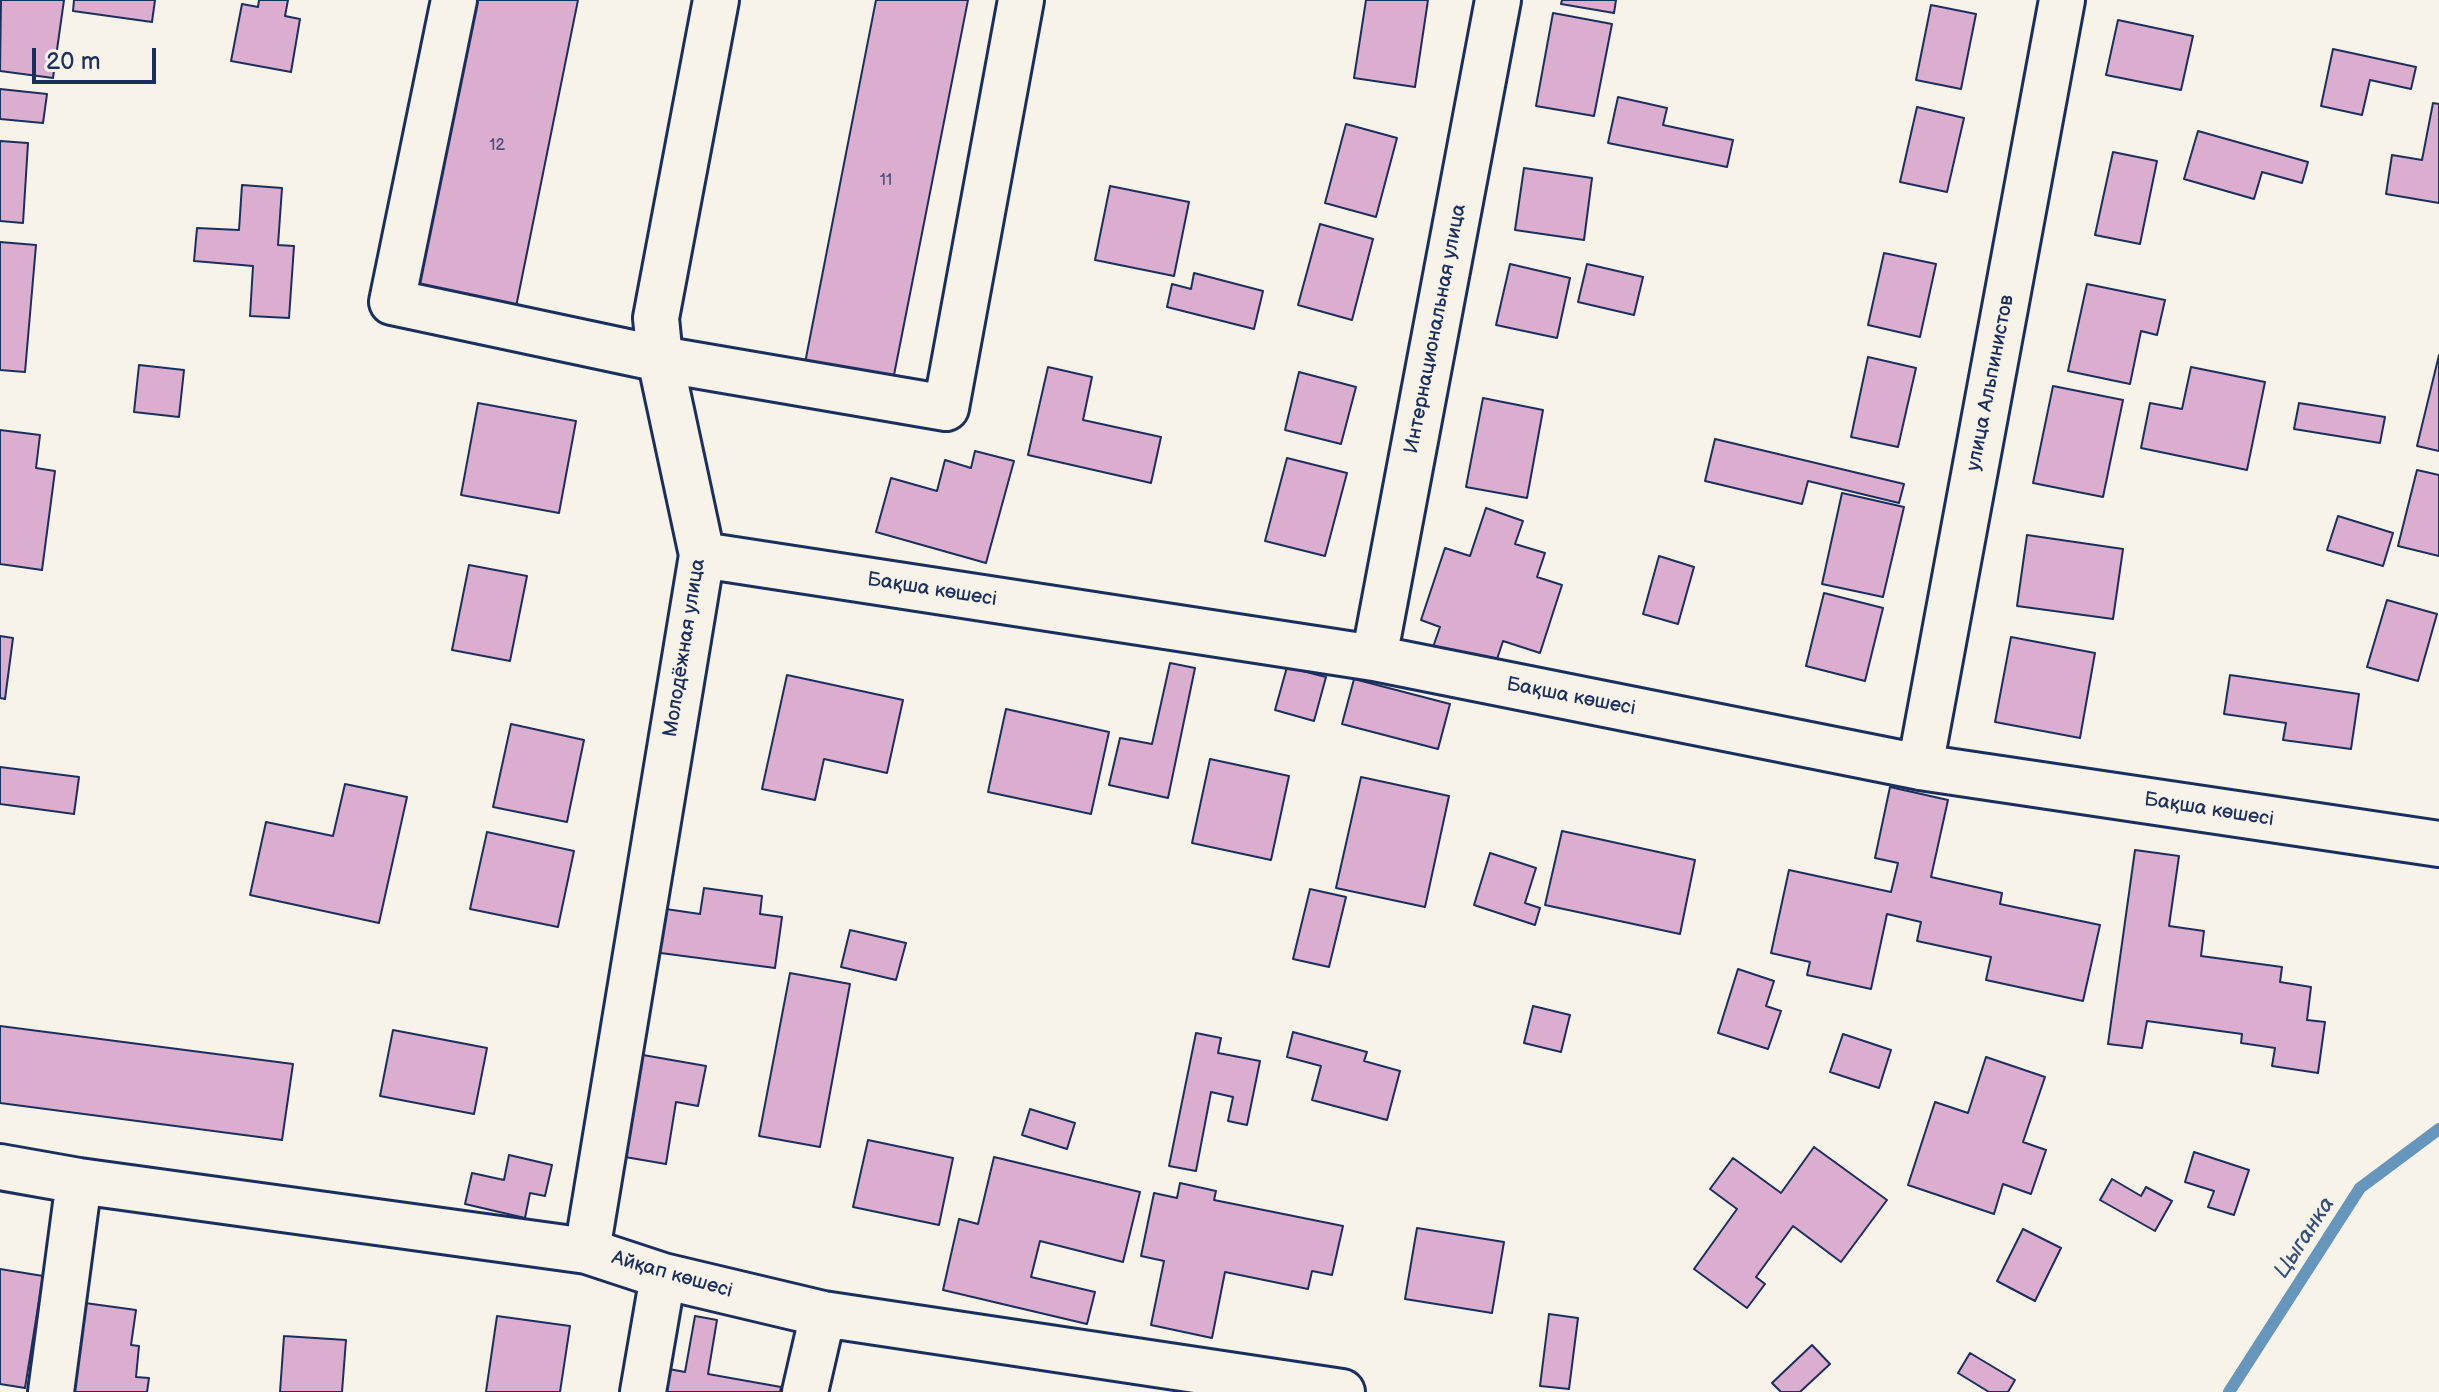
<!DOCTYPE html>
<html>
<head>
<meta charset="utf-8">
<style>
  body { margin:0 }
  #map { position:relative; width:2439px; height:1392px; overflow:hidden; background:#f7f3e8; font-family:"Balsamiq Sans",sans-serif }
  canvas { display:block }
  .scale { position:absolute; left:32px; top:48px; width:124px; height:36px; box-sizing:border-box; border:4px solid #1b2f5e; border-top:0; padding-left:10px; font-size:24px; line-height:28px; white-space:nowrap; color:#1b2f5e; -webkit-text-stroke:6px #f7f3e8; paint-order:stroke }
</style>
</head>
<body>
<div id="map">
<canvas width="2439" height="1392"></canvas>
<div class="scale">20 m</div>
</div>
<script>
const c = document.querySelector('canvas').getContext('2d');
c.lineJoin = 'round';
function shape(rows) {
  const path = new Path2D();
  for (const r of rows) {
    path.moveTo(r[0], r[1]);
    for (let i = 2; i < r.length; i += 2) path.lineTo(r[i], r[i + 1]);
  }
  return path;
}
function strokePath(path, color, width, dash) {
  c.strokeStyle = color;
  c.lineWidth = width;
  c.lineCap = dash ? 'butt' : 'round';
  c.setLineDash(dash || []);
  c.stroke(path);
}
function fillPath(path, color) {
  c.fillStyle = color;
  c.fill(path, 'evenodd');
}
function drawText(font, color, halo, rows, align = 'center') {
  c.font = font + ' "Balsamiq Sans",sans-serif';
  c.lineWidth = 6;
  c.setLineDash([]);
  c.textBaseline = 'middle';
  c.strokeStyle = halo;
  c.fillStyle = color;
  for (const [text, x, y, turn = 0] of rows) {
    c.save();
    c.translate(x, y);
    c.rotate((+turn || 0) * Math.PI / 180);
    c.textAlign = isNaN(turn) ? turn : align;
    if (halo) c.strokeText(text, 0, 0);
    c.fillText(text, 0, 0);
    c.restore();
  }
}
const stream = shape([
  [2229,1392,2360,1188,2439,1129]
]);
const building = shape([
  [1,0,64,0,53,78,0,71,1,0],
  [74,0,155,0,152,22,73,11,74,0],
  [259,0,288,0,285,16,300,19,291,72,231,61,242,4,258,7,259,0],
  [475,0,578,0,515,312,416,292,475,0],
  [876,0,968,0,893,380,805,363,876,0],
  [1366,0,1428,0,1415,87,1354,78,1366,0],
  [1562,0,1616,0,1614,13,1561,4,1562,0],
  [1931,5,1976,14,1961,89,1916,80,1931,5],
  [1553,13,1612,24,1594,116,1536,106,1553,13],
  [2118,20,2193,36,2181,90,2106,75,2118,20],
  [2333,49,2416,67,2411,89,2370,80,2362,115,2321,106,2333,49],
  [0,89,47,94,43,123,0,119,0,89],
  [1618,97,1667,108,1663,125,1733,140,1727,167,1608,143,1618,97],
  [2433,103,2439,104,2439,203,2386,194,2392,155,2422,160,2433,103],
  [1917,107,1964,118,1947,192,1900,182,1917,107],
  [1346,124,1397,138,1376,217,1325,203,1346,124],
  [2198,131,2308,162,2302,183,2262,172,2254,199,2184,179,2198,131],
  [0,141,28,143,23,223,0,221,0,141],
  [2113,152,2157,161,2140,244,2095,235,2113,152],
  [1524,168,1592,178,1584,240,1515,230,1524,168],
  [242,185,282,188,278,245,294,246,289,318,250,316,253,266,194,261,197,228,239,230,242,185],
  [1110,186,1189,202,1174,276,1095,260,1110,186],
  [1320,224,1373,239,1352,320,1298,305,1320,224],
  [0,242,36,245,25,372,0,370,0,242],
  [1884,253,1936,264,1920,337,1868,325,1884,253],
  [1510,264,1570,278,1557,338,1496,325,1510,264],
  [1587,264,1643,277,1634,315,1578,302,1587,264],
  [1194,273,1263,291,1254,329,1167,307,1172,284,1191,289,1194,273],
  [2087,284,2165,300,2157,335,2141,331,2130,384,2068,371,2087,284],
  [2439,355,2439,451,2417,446,2439,355],
  [1868,357,1916,368,1898,447,1851,437,1868,357],
  [139,365,184,370,179,417,134,412,139,365],
  [1048,367,1092,377,1083,420,1161,437,1151,483,1028,455,1048,367],
  [2191,367,2265,382,2247,470,2141,448,2150,403,2182,409,2191,367],
  [1299,372,1356,387,1341,444,1285,430,1299,372],
  [2053,386,2123,400,2103,497,2033,483,2053,386],
  [1483,398,1543,410,1527,498,1466,487,1483,398],
  [478,403,576,421,559,513,461,495,478,403],
  [2299,403,2385,417,2380,443,2294,429,2299,403],
  [0,430,40,435,36,468,55,471,42,570,0,564,0,430],
  [1715,439,1904,484,1899,503,1808,481,1802,504,1705,481,1715,439],
  [975,451,1014,461,986,563,876,532,891,478,937,491,945,460,971,468,975,451],
  [1287,458,1347,473,1325,556,1265,541,1287,458],
  [2417,470,2439,475,2439,556,2398,546,2417,470],
  [1842,493,1904,507,1883,597,1822,584,1842,493],
  [1486,508,1523,521,1515,544,1545,553,1537,577,1562,585,1540,653,1503,641,1493,671,1432,650,1440,627,1421,620,1445,548,1470,556,1486,508],
  [2338,516,2393,533,2383,566,2327,550,2338,516],
  [2027,535,2123,549,2113,619,2017,606,2027,535],
  [1659,556,1694,567,1678,624,1643,614,1659,556],
  [469,565,527,576,510,661,452,650,469,565],
  [1824,593,1883,608,1865,681,1806,666,1824,593],
  [2387,600,2437,614,2418,681,2367,667,2387,600],
  [0,636,13,638,5,699,0,698,0,636],
  [2011,637,2095,653,2080,738,1995,722,2011,637],
  [1170,663,1195,668,1168,798,1109,785,1120,738,1152,744,1170,663],
  [1287,667,1326,677,1314,721,1275,710,1287,667],
  [787,675,903,700,887,773,824,759,815,800,762,789,787,675],
  [2230,675,2359,694,2351,749,2283,740,2286,723,2224,714,2230,675],
  [1354,679,1450,704,1438,749,1342,724,1354,679],
  [1006,709,1109,732,1091,814,988,792,1006,709],
  [511,724,584,740,567,822,493,807,511,724],
  [1210,759,1289,776,1271,860,1192,843,1210,759],
  [0,767,79,777,74,814,0,804,0,767],
  [1361,777,1449,796,1425,907,1336,888,1361,777],
  [345,784,407,797,379,923,250,895,266,822,333,836,345,784],
  [1890,787,1948,800,1931,877,2002,893,2000,904,2100,925,2083,1001,1986,980,1991,957,1917,941,1921,922,1887,914,1871,989,1807,975,1810,962,1771,953,1789,870,1891,892,1898,863,1875,858,1890,787],
  [1562,831,1695,860,1680,934,1545,905,1562,831],
  [487,832,574,851,558,927,470,909,487,832],
  [2135,850,2179,856,2169,926,2204,931,2201,956,2282,967,2280,982,2311,987,2307,1020,2325,1022,2318,1073,2272,1066,2275,1048,2241,1043,2242,1034,2147,1021,2142,1048,2108,1044,2135,850],
  [1490,853,1536,868,1525,903,1540,908,1535,925,1474,905,1490,853],
  [704,888,762,896,760,914,782,917,775,968,653,952,659,908,700,914,704,888],
  [1310,889,1346,897,1329,967,1293,959,1310,889],
  [850,930,906,943,896,980,841,967,850,930],
  [1738,969,1774,981,1766,1006,1781,1011,1768,1049,1718,1033,1738,969],
  [790,973,850,984,820,1147,759,1136,790,973],
  [1533,1006,1570,1015,1561,1052,1524,1043,1533,1006],
  [0,1026,293,1064,282,1140,0,1103,0,1026],
  [393,1030,487,1048,474,1114,380,1096,393,1030],
  [1293,1032,1367,1052,1364,1061,1400,1071,1387,1120,1312,1100,1321,1066,1287,1057,1293,1032],
  [1196,1033,1221,1038,1218,1053,1260,1061,1247,1125,1228,1121,1233,1097,1211,1092,1196,1171,1169,1166,1196,1033],
  [1843,1034,1891,1050,1879,1088,1830,1072,1843,1034],
  [643,1055,706,1066,698,1106,676,1102,666,1164,625,1157,643,1055],
  [1986,1057,2045,1077,2023,1142,2046,1150,2031,1194,2003,1184,1994,1214,1908,1185,1935,1102,1968,1113,1986,1057],
  [1030,1109,1075,1123,1067,1149,1022,1135,1030,1109],
  [868,1140,953,1158,939,1225,853,1207,868,1140],
  [1814,1147,1887,1200,1841,1262,1793,1226,1756,1277,1765,1284,1747,1308,1694,1269,1737,1209,1710,1189,1733,1158,1781,1193,1814,1147],
  [2194,1152,2249,1170,2234,1215,2208,1207,2214,1191,2185,1182,2194,1152],
  [509,1155,552,1165,545,1196,530,1193,525,1218,465,1204,472,1173,504,1180,509,1155],
  [994,1157,1140,1192,1123,1262,1040,1241,1031,1277,1095,1292,1087,1324,943,1290,959,1219,978,1224,994,1157],
  [2112,1179,2141,1196,2146,1187,2172,1201,2155,1231,2100,1200,2112,1179],
  [1180,1183,1216,1191,1214,1200,1343,1226,1332,1275,1312,1271,1308,1289,1225,1272,1212,1338,1151,1325,1164,1261,1141,1256,1154,1193,1177,1198,1180,1183],
  [1417,1228,1504,1242,1492,1313,1405,1299,1417,1228],
  [2023,1229,2061,1248,2035,1301,1997,1281,2023,1229],
  [0,1269,43,1276,25,1388,0,1384,0,1269],
  [85,1303,136,1310,131,1345,139,1346,136,1377,149,1378,147,1392,73,1392,85,1303],
  [1549,1314,1578,1318,1569,1389,1540,1386,1549,1314],
  [497,1316,570,1326,560,1392,486,1392,497,1316],
  [695,1316,717,1320,708,1374,781,1387,780,1392,665,1392,669,1369,685,1372,695,1316],
  [284,1336,346,1340,342,1392,280,1392,284,1336],
  [1812,1345,1830,1364,1800,1392,1781,1392,1772,1383,1812,1345],
  [1970,1353,2015,1380,2008,1392,1989,1392,1958,1373,1970,1353]
]);
const minor = shape([
  [454,0,392,302,660,359,946,408,1021,0],
  [702,555,1374,658,1920,767,2439,844],
  [1374,658,1498,0],
  [1920,767,2062,0],
  [0,1167,79,1181,587,1251,663,1276,823,1314,1342,1392],
  [587,1251,702,555,660,359,656,318,716,0],
  [51,1392,79,1181],
  [643,1392,663,1276],
  [805,1392,823,1314]
]);
const numberNames = [
  ["12",497,146],
  ["11",886,181]
];
const streetNames = [
  ["Интернациональная улица",1436,329,-79],
  ["улица Альпинистов",1991,383,-79],
  ["Бақша көшесі",932,590,9],
  ["Молодёжная улица",685,648,-81],
  ["Бақша көшесі",1571,697,11],
  ["Бақша көшесі",2209,810,9],
  ["Айқап көшесі",672,1275,16]
];
const waterNames = [
  ["Цыганка",2305,1238,-57]
];
strokePath(stream, '#6796bc', 12);
fillPath(building, '#dbadcf');
strokePath(building, '#1b2f5e', 2);
strokePath(minor, '#1b2f5e', 50);
strokePath(minor, '#f7f3e8', 44);
drawText('16px', '#4b4e7a', null, numberNames);
drawText('20px', '#1b2f5e', '#f7f3e8', streetNames);
drawText('italic 22px', '#34517d', '#f7f3e8', waterNames);
</script>
</body>
</html>
